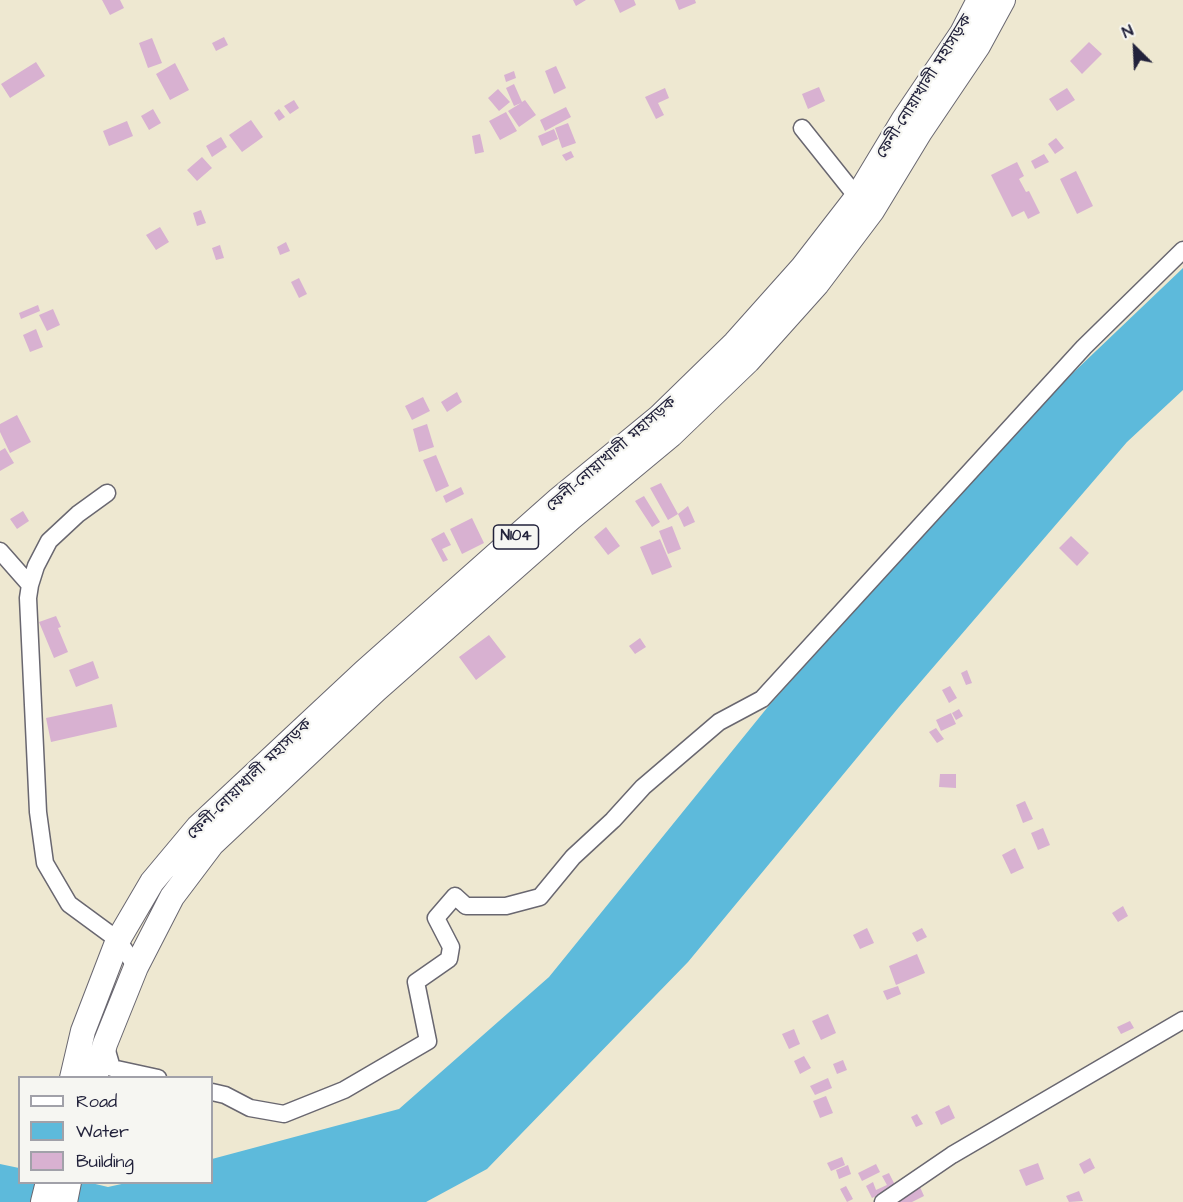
<!DOCTYPE html>
<html>
<head>
<meta charset="utf-8">
<style>
  body { margin:0 }
  #map { position:relative; width:1183px; height:1202px; overflow:hidden; background:#eee8d1; font-family:"Architects Daughter",sans-serif }
  canvas { display:block }
  .legend { position:absolute; left:18px; top:1076px; width:195px; height:108px; box-sizing:border-box; background:#f6f6f2; border:2px solid #a1a1a9; margin:0; padding:8px 10px; list-style:none; font-size:18px; color:#22223b }
  .legend li { display:flex; align-items:center; gap:12px; height:30px }
  .legend b { width:30px; border:2px solid #a1a1a9 }
  .north { position:absolute; left:1105px; top:18px; width:60px; height:60px; -webkit-text-stroke:4px #f6f6f2; paint-order:stroke; rotate:336deg; font-size:16px; font-weight:700; line-height:24px; text-align:center; color:#22223b }
  .north::after { content:''; display:block; margin:auto; width:21px; height:27px; background:#22223b; clip-path:polygon(50% 0,100% 100%,50% 72%,0 100%) }
</style>
</head>
<body>
<div id="map">
<canvas width="1183" height="1202"></canvas>
<ul class="legend">
<li><b style="height:8px;background:#fff"></b>Road</li>
<li><b style="height:16px;background:#5dbadb"></b>Water</li>
<li><b style="height:16px;background:#d8b1d1"></b>Building</li>
</ul>
<div class="north">N</div>
</div>
<script>
const c = document.querySelector('canvas').getContext('2d');
c.lineJoin = 'round';
function fillPath(path, color) {
  c.fillStyle = color;
  c.fill(path, 'evenodd');
}
function shape(rows) {
  const path = new Path2D();
  for (const r of rows) {
    path.moveTo(r[0], r[1]);
    for (let i = 2; i < r.length; i += 2) path.lineTo(r[i], r[i + 1]);
  }
  return path;
}
function strokePath(path, color, width, dash) {
  c.strokeStyle = color;
  c.lineWidth = width;
  c.lineCap = dash ? 'butt' : 'round';
  c.setLineDash(dash || []);
  c.stroke(path);
}
function drawText(font, color, halo, rows, align = 'center') {
  c.font = font + ' "Architects Daughter","Noto Sans Bengali",sans-serif';
  c.lineWidth = 4.5;
  c.setLineDash([]);
  c.textBaseline = 'middle';
  c.strokeStyle = halo;
  c.fillStyle = color;
  for (const [text, x, y, turn = 0] of rows) {
    c.save();
    c.translate(x, y);
    c.rotate((+turn || 0) * Math.PI / 180);
    c.textAlign = isNaN(turn) ? turn : align;
    if (halo) c.strokeText(text, 0, 0);
    c.fillText(text, 0, 0);
    c.restore();
  }
}
const water = shape([
  [1183,268,1183,390,1127,442,899,707,688,962,487,1169,426,1202,0,1202,0,1164,19,1168,20,1182,87,1182,108,1187,126,1183,212,1182,212,1159,399,1109,549,977,771,703,1054,391]
]);
const building = shape([
  [102,0,120,0,124,8,110,15],
  [573,0,586,0,576,6],
  [614,0,634,0,636,5,620,13],
  [675,0,695,0,696,3,679,10],
  [224,37,228,45,216,51,212,43],
  [152,38,162,63,148,68,139,43],
  [1089,42,1102,54,1082,74,1070,61],
  [36,62,45,76,10,98,1,84],
  [175,63,189,90,170,100,156,74],
  [556,66,566,88,554,94,545,71],
  [514,71,516,78,506,82,504,75],
  [514,84,522,102,525,100,536,115,519,127,508,111,521,103,514,106,506,88],
  [819,87,825,101,808,109,802,94],
  [665,88,669,98,658,103,664,115,656,119,645,97],
  [1067,88,1075,100,1057,111,1049,99],
  [498,89,510,102,499,111,488,98],
  [294,100,299,108,290,114,284,106],
  [566,107,571,117,545,131,540,120],
  [153,109,161,123,149,130,141,116],
  [279,109,285,117,279,121,274,113],
  [506,112,517,131,500,140,489,121],
  [251,120,263,137,242,152,229,135],
  [127,121,133,136,109,146,103,131],
  [568,123,576,143,562,148,555,128],
  [554,129,558,139,542,146,538,136],
  [480,134,484,152,475,154,472,136],
  [221,137,227,147,212,157,206,146],
  [1056,138,1064,148,1055,154,1048,144],
  [571,151,574,157,566,161,562,155],
  [1044,154,1049,162,1035,169,1031,161],
  [202,157,212,168,197,181,187,170],
  [1017,162,1024,176,1019,179,1026,192,1029,191,1040,213,1028,219,1024,211,1012,217,991,175],
  [1076,171,1093,206,1077,214,1060,179],
  [201,210,206,223,197,226,193,213],
  [160,227,169,242,156,250,146,235],
  [286,242,290,251,280,255,277,247],
  [220,245,224,258,216,260,212,248],
  [299,278,307,294,299,298,291,282],
  [38,305,40,311,21,319,19,313],
  [53,309,60,325,47,331,39,315],
  [36,329,43,347,30,352,23,335],
  [457,392,462,402,447,412,441,402],
  [423,397,430,411,412,420,405,406],
  [17,415,31,442,10,453,0,432,0,424],
  [427,424,434,447,419,452,413,429],
  [5,448,14,463,0,471,0,451],
  [436,455,449,486,436,492,423,460],
  [661,483,678,514,668,520,650,488],
  [461,487,464,494,446,503,443,496],
  [644,496,660,522,652,527,635,501],
  [688,506,695,522,684,527,678,514],
  [23,511,29,521,17,529,10,519],
  [472,518,484,543,462,554,450,529],
  [672,526,681,549,668,554,659,531],
  [606,527,620,546,608,555,594,537],
  [444,532,451,545,442,549,448,560,443,562,431,539],
  [1071,536,1089,553,1077,566,1059,548],
  [660,539,672,567,652,575,640,547],
  [56,616,61,627,58,628,68,652,54,658,39,622],
  [489,635,506,657,476,680,459,657],
  [640,638,646,647,635,654,629,646],
  [93,661,99,678,76,687,69,670],
  [967,670,972,683,966,685,961,673],
  [950,686,957,698,949,703,942,690],
  [112,704,117,727,51,742,46,718],
  [959,709,963,716,956,720,952,713],
  [951,713,956,724,941,731,936,720],
  [936,728,944,739,937,743,929,732],
  [940,774,956,774,956,788,939,787],
  [1025,801,1033,819,1023,823,1016,805],
  [1043,828,1050,845,1038,850,1031,833],
  [1015,848,1024,868,1011,874,1002,855],
  [1123,906,1128,916,1118,922,1112,913],
  [867,928,874,943,860,949,853,935],
  [922,928,927,937,917,942,912,933],
  [917,954,925,973,896,985,889,966],
  [898,986,901,994,887,1000,883,991],
  [828,1014,836,1033,821,1040,812,1021],
  [1130,1021,1134,1028,1121,1034,1117,1027],
  [794,1029,800,1044,789,1049,782,1034],
  [804,1056,811,1068,800,1074,794,1061],
  [843,1060,847,1070,837,1074,833,1064],
  [828,1078,832,1088,815,1095,810,1086],
  [826,1096,833,1113,820,1118,813,1101],
  [949,1105,955,1118,941,1125,935,1112],
  [917,1114,923,1124,916,1127,911,1117],
  [842,1157,845,1165,831,1171,827,1163],
  [1090,1158,1095,1168,1084,1174,1079,1164],
  [1038,1163,1044,1179,1026,1186,1019,1170],
  [876,1164,880,1172,862,1181,858,1173],
  [848,1165,851,1174,839,1179,836,1170],
  [889,1173,896,1187,872,1198,866,1186,873,1182,876,1190,887,1185,882,1176],
  [846,1186,853,1199,847,1202,840,1189],
  [920,1187,924,1196,912,1202,885,1202],
  [1079,1191,1083,1201,1069,1202,1066,1196]
]);
const minor = shape([
  [802,128,857,197,860,206],
  [107,493,78,514,49,541,36,566,30,585,28,598,38,812,45,863,69,904,118,940,136,967],
  [0,551,30,585],
  [105,1044,112,1068,158,1078],
  [212,1092,225,1095,250,1108,284,1114,344,1090,428,1041,416,982,449,959,451,947,436,918,455,896,466,906,506,906,540,897,573,857,613,820,643,787,719,722,762,699,1084,347,1183,250],
  [883,1202,952,1155,1183,1020]
]);
const highway = shape([
  [72,1078,83,1031,118,940,152,882,198,827,364,672,559,499,659,417,735,343,802,268,857,197,904,119,962,33,979,0],
  [95,1078,105,1044,136,967,172,897,212,844,376,690,571,518,671,435,748,361,817,284,872,211,920,132,978,46,1003,0],
  [43,1202,48,1182],
  [65,1202,69,1182]
]);
const shields = [
  [516,537,45]
];
const shieldNames = [
  ["N104",516,537]
];
const streetNames = [
  ["ফেনী-নোয়াখালী মহাসড়ক",925,87,-58],
  ["ফেনী-নোয়াখালী মহাসড়ক",612,455,-41],
  ["ফেনী-নোয়াখালী মহাসড়ক",250,780,-44]
];
fillPath(water, '#5dbadb');
fillPath(building, '#d8b1d1');
strokePath(minor, '#696770', 19);
strokePath(highway, '#696770', 26);
strokePath(minor, '#fff', 16);
strokePath(highway, '#fff', 24);
for (const [x, y, w] of shields) {
  const box = new Path2D();
  box.roundRect(x - w / 2, y - 12, w, 24, 4.5);
  c.fillStyle = '#f6f6f2';
  c.fill(box);
  strokePath(box, '#22223b', 1.5);
}
drawText('bold 15px', '#22223b', null, shieldNames);
drawText('16px', '#22223b', '#f6f6f2', streetNames);
</script>
</body>
</html>
